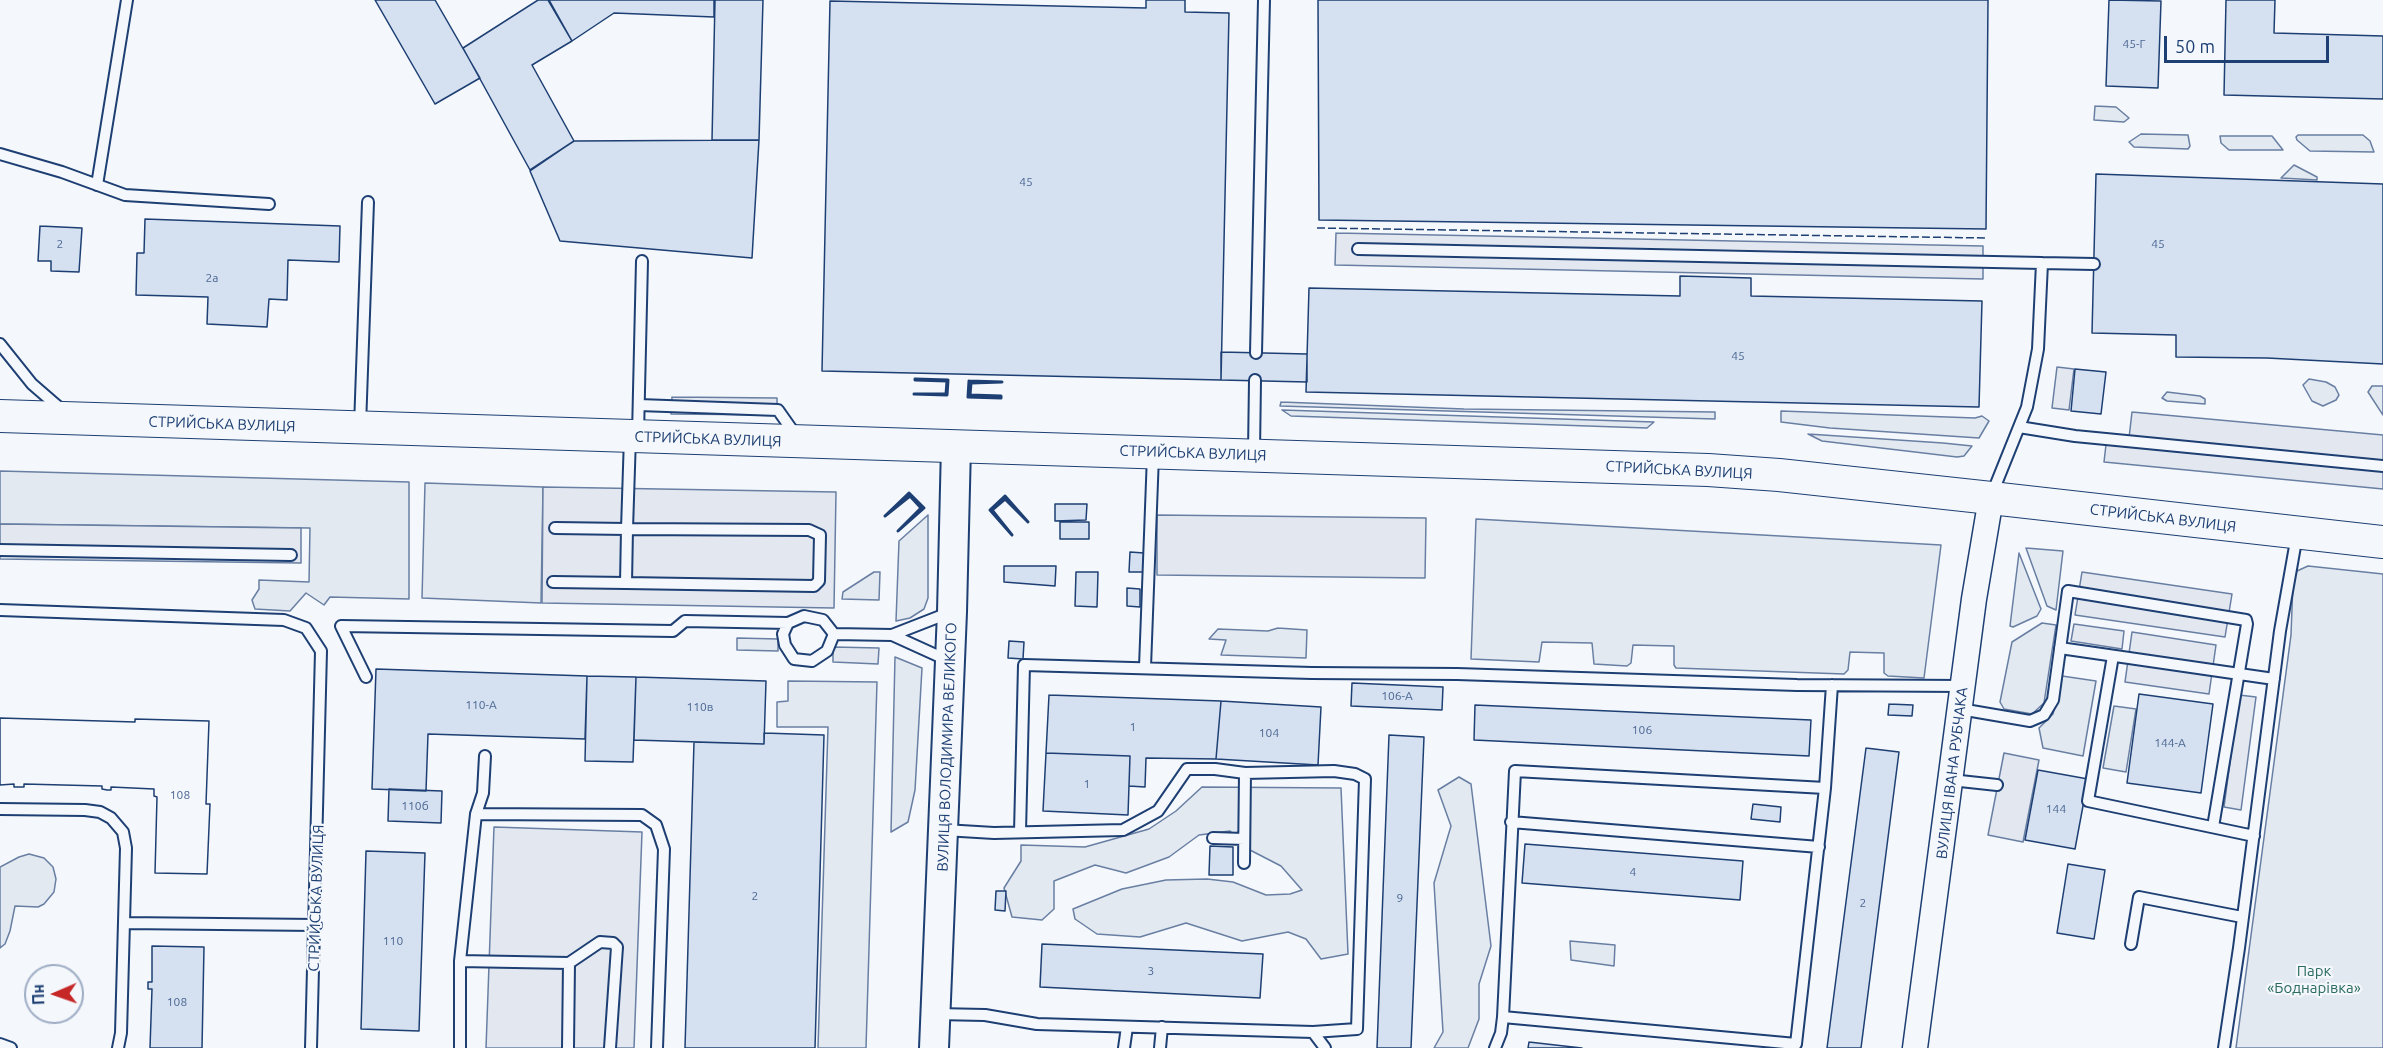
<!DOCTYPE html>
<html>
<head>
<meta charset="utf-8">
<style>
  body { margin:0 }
  #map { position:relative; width:2383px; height:1048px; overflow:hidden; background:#f4f7fb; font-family:Ubuntu,sans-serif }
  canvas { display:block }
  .north { position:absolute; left:24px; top:964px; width:60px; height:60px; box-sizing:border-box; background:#f4f7fb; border:2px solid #9eadc5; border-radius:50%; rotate:268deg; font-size:16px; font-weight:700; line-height:24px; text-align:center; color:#1d3f73 }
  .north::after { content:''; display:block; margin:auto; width:21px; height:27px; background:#c62828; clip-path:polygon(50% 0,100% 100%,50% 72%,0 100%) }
  .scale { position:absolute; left:2164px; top:36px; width:165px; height:27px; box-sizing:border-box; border:3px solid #1d3f73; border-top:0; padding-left:8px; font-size:18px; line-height:21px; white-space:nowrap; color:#1d3f73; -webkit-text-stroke:4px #f4f7fb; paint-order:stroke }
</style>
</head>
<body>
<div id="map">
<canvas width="2383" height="1048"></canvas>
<div class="north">Пн</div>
<div class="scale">50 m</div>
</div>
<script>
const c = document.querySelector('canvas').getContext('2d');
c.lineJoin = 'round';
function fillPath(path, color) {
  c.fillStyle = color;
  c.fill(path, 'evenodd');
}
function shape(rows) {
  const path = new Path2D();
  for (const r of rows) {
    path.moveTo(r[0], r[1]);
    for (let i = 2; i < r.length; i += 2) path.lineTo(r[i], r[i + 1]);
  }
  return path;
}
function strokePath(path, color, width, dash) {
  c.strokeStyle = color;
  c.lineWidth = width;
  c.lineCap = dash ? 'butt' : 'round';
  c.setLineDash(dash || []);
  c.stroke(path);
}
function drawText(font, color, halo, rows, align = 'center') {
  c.font = font + ' Ubuntu,sans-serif';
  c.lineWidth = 4.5;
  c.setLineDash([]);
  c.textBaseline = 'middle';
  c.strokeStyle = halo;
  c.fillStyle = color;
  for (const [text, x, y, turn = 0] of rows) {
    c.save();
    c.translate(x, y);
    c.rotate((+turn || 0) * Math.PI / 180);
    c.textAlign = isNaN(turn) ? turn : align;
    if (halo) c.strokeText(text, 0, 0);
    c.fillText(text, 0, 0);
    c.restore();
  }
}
const green = shape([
  [2095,106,2116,107,2129,118,2124,122,2094,120,2095,106],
  [2141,134,2188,135,2190,146,2188,149,2134,147,2129,142,2141,134],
  [2298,135,2363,135,2370,141,2374,152,2310,151,2297,140,2296,137,2298,135],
  [2220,136,2272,136,2283,150,2229,150,2221,143,2220,136],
  [2294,165,2317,177,2317,180,2281,178,2294,165],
  [2309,379,2326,382,2335,387,2339,395,2336,400,2323,406,2312,401,2303,385,2309,379],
  [2372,386,2383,386,2383,415,2368,392,2372,386],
  [2167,392,2200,396,2205,399,2205,404,2167,401,2162,398,2167,392],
  [1281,402,1464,409,1715,412,1715,419,1280,406,1281,402],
  [1282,410,1654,422,1647,428,1291,416,1282,410],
  [1781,411,1975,418,1982,416,1989,421,1979,438,1830,428,1781,422,1781,411],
  [1808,434,1943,443,1972,446,1964,456,1957,457,1822,441,1808,434],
  [0,471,409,482,409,599,330,597,324,605,306,593,290,611,255,609,252,600,259,589,259,580,309,582,310,528,0,524,0,471],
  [425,483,543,487,541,603,422,598,425,483],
  [928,515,928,598,924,609,910,618,896,621,899,541,928,515],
  [1476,519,1941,545,1924,678,1888,676,1884,673,1884,653,1850,652,1848,670,1844,674,1676,668,1674,665,1674,646,1633,645,1631,663,1627,666,1594,664,1592,643,1542,642,1539,662,1471,659,1476,519],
  [2026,548,2063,551,2056,610,2047,606,2026,548],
  [2019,553,2041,609,2037,616,2013,627,2010,626,2019,553],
  [2308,566,2383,574,2383,1048,2236,1048,2291,635,2293,582,2297,571,2308,566],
  [874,572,880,572,879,600,842,599,843,592,874,572],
  [2042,623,2056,625,2044,703,2032,714,2004,709,2000,702,2012,642,2042,623],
  [1278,628,1307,630,1306,658,1221,655,1226,640,1209,639,1218,629,1268,631,1278,628],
  [737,638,778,639,778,651,737,650,737,638],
  [895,657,922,668,915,790,908,822,891,832,895,657],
  [2062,676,2096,681,2083,756,2043,748,2039,728,2053,714,2062,676],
  [788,681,877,682,866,1048,818,1048,828,727,777,727,777,702,788,701,788,681],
  [2114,706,2136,709,2126,772,2103,768,2114,706],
  [1459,777,1471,784,1491,946,1479,984,1479,1019,1468,1048,1434,1048,1443,1032,1434,883,1451,826,1438,790,1459,777],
  [1202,787,1341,788,1348,954,1321,959,1306,939,1288,932,1242,941,1186,923,1140,937,1097,934,1075,919,1073,909,1122,889,1166,880,1207,879,1233,882,1266,895,1290,894,1302,890,1281,866,1250,850,1230,831,1199,835,1169,857,1126,873,1095,865,1054,881,1054,909,1042,920,1012,917,1004,888,1021,861,1021,845,1085,847,1149,829,1176,811,1202,787],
  [29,854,44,858,53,867,56,879,54,892,44,904,38,907,15,906,10,931,5,944,0,948,0,867,19,857,29,854],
  [1570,941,1615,945,1614,966,1571,960,1570,941]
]);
const parking = shape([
  [1336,233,1983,246,1983,279,1335,265,1336,233],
  [2057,367,2074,369,2069,410,2052,408,2057,367],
  [672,397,777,398,777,415,671,414,672,397],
  [2132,412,2383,435,2383,489,2104,462,2107,436,2129,438,2132,412],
  [543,487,836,492,834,608,542,603,543,487],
  [1157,515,1426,518,1425,578,1157,575,1157,515],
  [0,524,301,528,301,563,0,559,0,524],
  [2082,572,2232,594,2225,637,2075,615,2082,572],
  [2074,624,2124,631,2122,649,2071,641,2074,624],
  [2132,632,2216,645,2209,694,2125,682,2132,632],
  [833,647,879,648,878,664,833,662,833,647],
  [2239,695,2256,697,2241,810,2224,807,2239,695],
  [2004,753,2039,760,2023,842,1988,835,2004,753],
  [494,827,642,832,634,1048,486,1048,494,827]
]);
const building = shape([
  [375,0,435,0,480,78,435,104,375,0],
  [538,0,548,0,572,41,532,65,574,141,530,170,463,48,538,0],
  [549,0,714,0,714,17,614,13,572,41,549,0],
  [715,0,763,0,759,140,712,140,715,0],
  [1146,0,1185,0,1185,12,1229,13,1221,380,822,371,830,1,1146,8,1146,0],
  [1318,0,1988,0,1986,229,1319,220,1318,0],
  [2109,0,2161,1,2158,88,2106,86,2109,0],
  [2226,0,2275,0,2274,33,2383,36,2383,99,2224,95,2226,0],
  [759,140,752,258,560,241,530,171,574,141,759,140],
  [2096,174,2383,184,2383,364,2267,358,2176,357,2176,335,2092,333,2096,174],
  [145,219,340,226,339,262,288,260,287,300,269,299,267,327,207,324,208,297,136,295,137,253,144,253,145,219],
  [40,226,82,228,79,272,51,271,51,261,38,261,40,226],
  [1680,276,1751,278,1751,296,1982,301,1979,407,1306,392,1309,288,1680,296,1680,276],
  [1221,352,1307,354,1307,382,1221,380,1221,352],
  [2075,369,2106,372,2101,414,2071,411,2075,369],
  [1055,504,1087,504,1086,520,1055,521,1055,504],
  [1060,522,1089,522,1089,539,1060,539,1060,522],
  [1130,552,1144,553,1143,572,1129,572,1130,552],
  [1004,566,1056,566,1055,586,1004,582,1004,566],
  [1076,572,1098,572,1097,607,1075,606,1076,572],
  [1127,588,1140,589,1140,607,1127,606,1127,588],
  [1009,641,1024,642,1023,659,1008,658,1009,641],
  [376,669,587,676,585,739,428,734,426,791,372,789,376,669],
  [587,676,636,677,633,762,585,761,587,676],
  [636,677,766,681,764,744,634,740,636,677],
  [1352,683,1443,687,1442,710,1351,706,1352,683],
  [2139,694,2213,704,2201,793,2127,783,2139,694],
  [1049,695,1221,701,1216,759,1146,758,1145,787,1129,786,1130,756,1046,753,1049,695],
  [1221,701,1321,707,1318,765,1216,759,1221,701],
  [1889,704,1913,705,1912,716,1888,715,1889,704],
  [1475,705,1811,720,1809,756,1474,740,1475,705],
  [0,718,135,722,135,719,209,721,206,804,210,804,207,874,155,873,157,797,154,796,154,789,111,787,111,790,107,790,102,789,102,786,24,784,24,787,14,787,14,784,0,785,0,718],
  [0,718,135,722,135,719,209,721,206,804,210,804,207,874,155,873,157,797,154,796,154,789,111,787,111,790,107,790,102,789,102,786,24,784,24,787,14,787,14,784,0,785,0,718],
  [764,733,824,735,815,1048,685,1048,694,742,764,744,764,733],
  [1389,735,1424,737,1411,1048,1377,1048,1389,735],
  [1866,748,1899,752,1861,1048,1827,1048,1866,748],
  [1046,753,1130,756,1128,815,1043,811,1046,753],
  [2038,770,2088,779,2075,849,2025,840,2038,770],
  [389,789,442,791,441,823,388,821,389,789],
  [1753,804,1781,807,1780,822,1751,819,1753,804],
  [1525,844,1743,861,1740,900,1522,883,1525,844],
  [1210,846,1233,847,1233,875,1209,875,1210,846],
  [366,851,425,853,419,1031,361,1029,366,851],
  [2068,864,2105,870,2094,939,2057,933,2068,864],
  [996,891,1006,891,1005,911,995,910,996,891],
  [1042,944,1263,954,1260,998,1040,987,1042,944],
  [152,946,204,947,202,1048,150,1048,152,989,148,989,148,982,152,982,152,946],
  [1529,1042,1564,1046,1582,1048,1528,1048,1529,1042]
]);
const service = shape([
  [0,154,62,172,125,195,269,204],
  [97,185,127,0],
  [1358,249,2042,263,2038,349,2027,407,1992,494],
  [2042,263,2094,264],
  [0,344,32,384,62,410],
  [1256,353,1264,0],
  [639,405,778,410,797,437],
  [360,426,368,202],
  [2019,427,2075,436,2383,466],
  [638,434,642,261],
  [1254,452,1255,380],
  [555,528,627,529,809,530,820,535,819,581,814,586,626,583,627,529,630,437],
  [0,550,291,555],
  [553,582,626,583],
  [0,610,284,620,306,628,321,651,311,1048],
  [788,623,783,634,785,645,794,659,812,661,827,651,834,634],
  [892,635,947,660],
  [2060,648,2274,679],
  [2113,656,2088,801,2254,836],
  [1145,667,1153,455],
  [366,677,341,626,673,631,685,621,788,623,804,616,823,620,834,634,892,635,951,612],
  [1960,709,2030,721,2044,715,2053,700,2068,591,2246,620,2247,624,2213,827],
  [485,756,483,793,476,814,642,815,656,825,664,849,657,1048],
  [1951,780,1997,785],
  [1825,788,1832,685],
  [0,809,85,810,100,812,111,818,123,832,126,848,121,1033,118,1048],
  [1511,822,1819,847],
  [944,830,994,833,1123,830,1158,811,1187,769,1215,769,1245,773,1334,771,1355,774,1365,779,1357,1029,1313,1032],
  [1020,832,1024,665,1312,673,1457,674,1797,685,1963,686],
  [1213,838,1244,839],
  [1244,863,1245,773],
  [124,923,316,925],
  [2131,944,2139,897,2242,917],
  [460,961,476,814],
  [936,1014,985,1015,1037,1024,1313,1032,1325,1048],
  [0,1044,11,1048],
  [460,1048,460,961,569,963,600,942,613,943,617,947,610,1048],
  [568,1048,569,963],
  [1124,1048,1127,1027],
  [1160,1048,1162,1027],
  [1495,1048,1501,1033,1503,1017,1515,771,1825,788,1796,1044,1503,1017],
  [2224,1048,2239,948,2280,631,2297,535]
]);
const tertiary = shape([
  [1915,1048,1974,599,1991,498]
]);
const secondary = shape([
  [934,1048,952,612,956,446]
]);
const primary = shape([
  [0,416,1708,470,1779,475,1991,498,2383,542]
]);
const fence = shape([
  [1317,228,1986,238]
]);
const wall = shape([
  [915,379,948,380,947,395,914,394,946,394,947,381,915,380,915,379],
  [969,381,1002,382,971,383,970,395,1001,396,1001,398,968,397,969,381],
  [909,493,924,508,898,531,921,508,910,496,885,516,909,493],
  [1005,496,1028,522,1005,499,992,510,1012,535,990,510,1005,496]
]);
const numberNames = [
  ["45-Г",2134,44],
  ["45",1026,182],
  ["2",60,244],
  ["45",2158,244],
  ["2а",212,278],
  ["45",1738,356],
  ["106-А",1397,696],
  ["110-А",481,705],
  ["110в",700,707],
  ["1",1133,727],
  ["106",1642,730],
  ["104",1269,733],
  ["144-А",2170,743],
  ["1",1087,784],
  ["108",180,795],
  ["110б",415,806],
  ["144",2056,809],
  ["4",1633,872],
  ["2",755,896],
  ["9",1400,898],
  ["2",1863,903],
  ["110",393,941],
  ["3",1151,971],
  ["108",177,1002]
];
const streetNames = [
  ["СТРИЙСЬКА ВУЛИЦЯ",222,424,2],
  ["СТРИЙСЬКА ВУЛИЦЯ",708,439,2],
  ["СТРИЙСЬКА ВУЛИЦЯ",1193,453,2],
  ["СТРИЙСЬКА ВУЛИЦЯ",1679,470,3],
  ["СТРИЙСЬКА ВУЛИЦЯ",2163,518,7],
  ["ВУЛИЦЯ ВОЛОДИМИРА ВЕЛИКОГО",947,747,-88],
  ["ВУЛИЦЯ ІВАНА РУБЧАКА",1952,773,-83],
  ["СТРИЙСЬКА ВУЛИЦЯ",316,898,-88]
];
const parkNames = [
  ["Парк",2314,971],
  ["«Боднарівка»",2314,988]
];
fillPath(green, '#e3e9f0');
strokePath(green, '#687fa3', 1.5);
fillPath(parking, '#e3e8f0');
strokePath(parking, '#687fa3', 1.5);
fillPath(building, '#d5e0f0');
strokePath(building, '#1d3f73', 1.5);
strokePath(service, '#1d3f73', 14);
strokePath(tertiary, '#1d3f73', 27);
strokePath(secondary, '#1d3f73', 32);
strokePath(primary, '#1d3f73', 34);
strokePath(service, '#f4f7fb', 10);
strokePath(tertiary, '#f4f7fb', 24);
strokePath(secondary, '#f4f7fb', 28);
strokePath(primary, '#f4f7fb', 32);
strokePath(fence, '#1d3f73', 1.5, [8, 3]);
strokePath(wall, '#1d3f73', 3);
drawText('12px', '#4b6792', null, numberNames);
drawText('15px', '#1d3f73', '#f4f7fb', streetNames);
drawText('15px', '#2c6c60', '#f4f7fb', parkNames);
</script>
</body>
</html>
